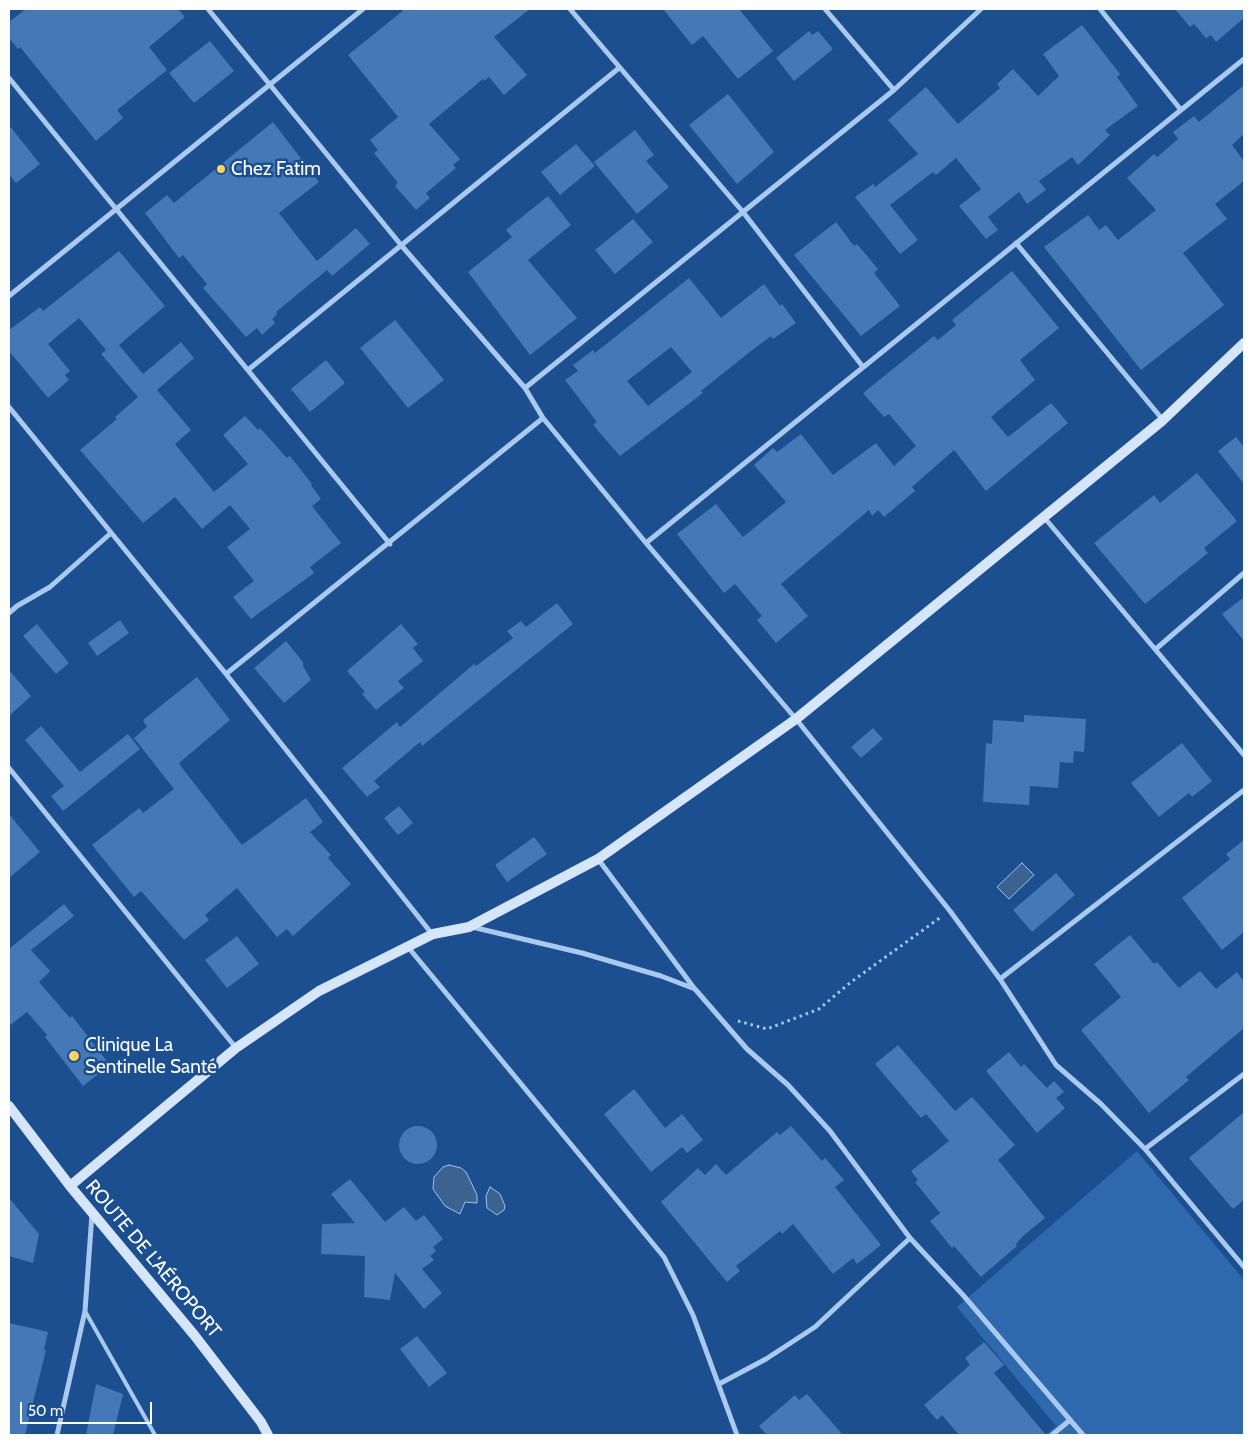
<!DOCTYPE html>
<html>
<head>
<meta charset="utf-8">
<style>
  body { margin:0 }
  #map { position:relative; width:1253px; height:1444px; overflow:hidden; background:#1b4f8f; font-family:Cabin,sans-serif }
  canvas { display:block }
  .frame { position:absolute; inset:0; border:10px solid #fff; pointer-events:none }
  .scale { position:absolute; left:20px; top:1402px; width:132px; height:22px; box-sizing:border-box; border:2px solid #fff; border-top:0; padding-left:6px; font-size:15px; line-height:18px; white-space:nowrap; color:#fff; -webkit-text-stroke:4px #1b4f8f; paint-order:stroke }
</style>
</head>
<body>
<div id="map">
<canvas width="1253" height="1444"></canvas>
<div class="frame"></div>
<div class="scale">50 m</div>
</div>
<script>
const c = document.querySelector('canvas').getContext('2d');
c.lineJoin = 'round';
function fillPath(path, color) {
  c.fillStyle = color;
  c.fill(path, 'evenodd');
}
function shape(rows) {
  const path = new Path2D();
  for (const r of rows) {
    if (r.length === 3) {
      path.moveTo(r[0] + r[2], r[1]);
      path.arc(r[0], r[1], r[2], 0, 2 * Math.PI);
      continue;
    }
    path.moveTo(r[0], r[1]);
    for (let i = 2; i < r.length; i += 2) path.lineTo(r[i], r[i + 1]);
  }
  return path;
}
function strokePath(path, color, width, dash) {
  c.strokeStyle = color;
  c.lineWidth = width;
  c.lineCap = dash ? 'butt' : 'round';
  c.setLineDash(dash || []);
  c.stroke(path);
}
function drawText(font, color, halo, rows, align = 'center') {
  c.font = font + ' Cabin,sans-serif';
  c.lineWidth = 5;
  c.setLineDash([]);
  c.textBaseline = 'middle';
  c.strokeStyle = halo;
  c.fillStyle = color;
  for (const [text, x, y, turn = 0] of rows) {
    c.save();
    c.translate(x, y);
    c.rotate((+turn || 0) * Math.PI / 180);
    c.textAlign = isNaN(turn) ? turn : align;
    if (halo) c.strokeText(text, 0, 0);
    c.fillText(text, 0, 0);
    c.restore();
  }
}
const green = shape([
  [1137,1151,1244,1280,1244,1435,1045,1435,1056,1426,957,1307]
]);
const water = shape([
  [1022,863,1034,875,1009,899,997,887,1022,863],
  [449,1165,461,1168,466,1172,477,1195,477,1203,465,1202,460,1214,445,1206,433,1189,434,1177,443,1167,449,1165],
  [490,1187,500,1194,505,1206,504,1210,497,1215,487,1208,486,1196,490,1187]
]);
const building = shape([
  [26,9,178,9,185,17,149,47,167,70,117,110,123,118,96,141,20,47,18,49,9,38,9,22],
  [405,9,530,9,494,37,527,75,504,95,489,77,484,81,483,79,429,124,460,159,453,165,456,168,426,193,430,198,416,210,395,186,398,183,374,153,378,150,370,140,398,117,348,55],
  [663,9,739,9,773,51,738,79,703,36,692,45],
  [1175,9,1244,9,1244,18,1216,42,1211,35,1206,38,1194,24,1190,27],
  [1082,25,1120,74,1117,77,1138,106,1105,130,1110,135,1078,165,1072,157,1039,181,1046,190,1027,204,1019,192,988,217,998,230,986,239,959,206,981,189,956,158,936,175,933,172,890,205,918,240,900,254,855,197,873,184,875,187,918,154,888,120,926,87,958,124,1000,88,997,84,1013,69,1038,96,1059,76,1043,54],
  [809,31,812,35,818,31,833,49,794,81,776,58],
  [210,41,234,71,194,103,169,73],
  [1244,85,1244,134,1232,145,1244,161,1244,181,1215,204,1227,219,1183,253,1224,305,1141,370,1044,247,1088,215,1099,230,1106,225,1118,240,1156,210,1127,178,1154,154,1157,157,1178,139,1173,132,1194,116,1199,122],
  [728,94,774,152,737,184,689,125],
  [273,122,319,182,279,213,300,240,317,261,356,228,370,244,332,276,327,270,276,312,277,314,272,319,275,323,262,335,257,328,246,337,203,288,207,284,183,255,179,258,145,213,167,195,174,203],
  [9,125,40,164,16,183,9,174],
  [635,130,654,155,646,161,669,187,637,214,594,162],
  [576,144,595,166,560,195,541,172],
  [548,196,571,225,528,260,577,318,530,355,468,272,512,237,506,230],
  [633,219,653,242,615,274,595,250],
  [836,222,854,246,857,244,878,269,874,273,900,306,861,336,794,255],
  [119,251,165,306,119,345,143,374,181,342,194,358,157,390,191,430,175,444,214,492,248,464,223,435,245,416,258,430,260,428,287,458,290,456,312,484,311,485,321,499,312,506,341,543,310,567,314,573,251,619,233,597,254,581,227,547,250,529,230,505,202,529,175,497,143,523,80,450,117,419,115,417,138,397,101,354,106,350,79,318,48,344,70,371,65,375,69,380,48,398,9,351,9,330,40,307,43,311],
  [1012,271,1059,328,1020,360,1035,380,991,417,1008,437,1051,403,1068,423,986,491,954,450,912,487,915,491,884,517,878,510,872,516,869,510,781,584,808,616,776,643,757,620,762,616,735,584,724,593,677,534,716,504,743,537,786,502,754,465,773,448,777,452,801,434,833,475,876,443,894,466,916,446,889,414,884,417,863,393,934,336,938,340,956,325,952,320],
  [689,278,721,318,764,284,780,306,782,304,796,323,773,339,771,336,751,351,701,391,703,393,620,456,593,425,597,422,565,380,578,371,573,365,593,350,595,353],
  [671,347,692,372,648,406,627,381],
  [395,320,444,380,408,408,360,348],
  [326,360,345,383,310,412,291,389],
  [1236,437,1244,447,1244,484,1218,451],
  [1197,473,1237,521,1204,548,1208,553,1145,604,1094,543,1154,495,1160,503],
  [1244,597,1244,641,1222,614],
  [557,603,573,624,422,746,420,742,374,781,380,787,367,797,342,768,397,722,400,727,474,664,476,666,513,638,507,631,521,621,526,627],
  [120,620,129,633,97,656,88,643],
  [37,624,69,663,56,674,23,636],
  [401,624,418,644,413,648,423,661,398,681,404,688,376,710,362,694,365,692,347,671],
  [286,641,303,662,303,666,311,680,284,703,254,668],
  [9,670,31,696,9,716],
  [197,677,230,720,179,763,183,769,242,845,306,798,323,822,310,832,331,855,328,858,351,884,293,936,287,929,277,937,237,888,205,915,209,920,184,940,141,891,134,897,92,845,139,808,143,813,174,789,134,738,147,727,143,720],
  [1024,715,1086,719,1084,752,1074,751,1073,763,1060,762,1058,788,1030,786,1029,805,983,802,986,743,992,744,993,720,1024,722],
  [41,726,80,772,128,734,140,749,63,811,51,796,64,786,25,740],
  [873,728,883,739,861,758,851,747],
  [1182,743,1212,781,1192,797,1189,793,1159,817,1131,783],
  [399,806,413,823,398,835,384,818],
  [9,814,40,852,9,878],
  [534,837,547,854,507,882,495,865],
  [1244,840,1244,932,1222,950,1182,898,1230,859,1226,854],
  [1056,873,1075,895,1032,932,1013,910],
  [64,904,74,916,31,950,50,971,39,982,70,1018,72,1016,110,1065,83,1086,45,1037,47,1035,27,1012,9,1026,9,949],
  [1130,935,1154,964,1157,962,1179,988,1200,971,1216,989,1237,972,1244,982,1244,1028,1186,1077,1189,1080,1149,1113,1081,1030,1121,997,1094,964],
  [237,936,259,964,227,988,205,960],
  [898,1045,955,1111,972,1097,1015,1145,998,1160,1045,1218,1023,1236,1016,1244,1017,1246,981,1277,954,1246,952,1248,930,1221,940,1213,915,1182,918,1180,911,1171,949,1141,926,1114,921,1118,875,1064],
  [1009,1052,1021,1067,1024,1064,1047,1088,1054,1081,1064,1092,1056,1098,1065,1108,1037,1133,986,1071],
  [634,1089,665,1128,682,1114,703,1140,687,1153,682,1147,651,1172,604,1114],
  [1244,1112,1244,1200,1233,1209,1189,1158],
  [791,1126,822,1161,825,1158,844,1180,835,1187,881,1245,857,1264,853,1258,833,1274,793,1224,782,1234,780,1231,736,1266,740,1271,727,1282,661,1202,698,1168,705,1175,716,1164,726,1175,777,1132,780,1135],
  [418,1145,19],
  [350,1179,385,1222,404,1207,416,1221,424,1215,443,1239,433,1247,436,1251,430,1256,434,1260,422,1269,442,1293,424,1309,395,1273,390,1300,364,1297,365,1256,321,1254,322,1224,355,1223,331,1194],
  [9,1198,39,1234,33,1263,9,1256],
  [9,1323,48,1332,44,1350,46,1350,25,1435,9,1435],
  [417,1336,447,1373,429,1387,400,1349],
  [984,1342,1004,1365,994,1373,1046,1435,959,1435,942,1415,937,1420,924,1405,970,1365,965,1358],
  [96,1384,123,1394,113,1435,86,1435],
  [807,1394,843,1435,767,1435,759,1426,795,1395,799,1400]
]);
const path = shape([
  [738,1021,767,1029,819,1009,851,982,941,917]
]);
const lane = shape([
  [85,1311,155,1435]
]);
const street = shape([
  [208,9,401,245,525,388,543,418,646,543,796,719,950,911,1000,979,1056,1065,1101,1104,1145,1149,1244,1267],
  [570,9,743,212,863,367],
  [825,9,894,90],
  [1100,9,1181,110],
  [9,78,390,544],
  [1016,243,1163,420],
  [9,296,363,9],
  [248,370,619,68],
  [525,388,894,90,981,9],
  [9,407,226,674,432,934],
  [1043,516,1244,755],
  [646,543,1244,59],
  [9,613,17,606,50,587,111,533],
  [1157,648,1244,573],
  [226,674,543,418],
  [9,768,236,1048],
  [598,859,694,988],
  [472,927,582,953,661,976,695,989,747,1049,788,1085,830,1131,910,1238,963,1295,1083,1435],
  [408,947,664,1257,693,1315,737,1435],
  [1000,979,1244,790],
  [1145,1149,1244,1074],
  [719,1384,766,1359,815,1327,910,1238],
  [57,1435,85,1311,92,1214],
  [1052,1435,1070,1420]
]);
const secondary = shape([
  [9,1106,70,1186,195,1336,261,1422,268,1435],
  [70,1186,236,1048,319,991,433,934,469,927,598,859,796,719,1163,420,1244,343]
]);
const markers = [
  [221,169,5,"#ffd166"],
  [74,1056,6,"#ffd166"]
];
const poiNames = [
  ["Chez Fatim",231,169],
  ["Clinique La",85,1045],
  ["Sentinelle Santé",85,1067]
];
const streetNames = [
  ["ROUTE DE L'AÉROPORT",153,1259,50]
];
fillPath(green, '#2e69ad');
fillPath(water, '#3c6290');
strokePath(water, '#9cc4f0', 1);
fillPath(building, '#4478b7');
strokePath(path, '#a9c9ee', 3, [2.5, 4]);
strokePath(lane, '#a9c9ee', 4);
strokePath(street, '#a9c9ee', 5);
strokePath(secondary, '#d6e6fa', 10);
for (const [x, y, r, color] of markers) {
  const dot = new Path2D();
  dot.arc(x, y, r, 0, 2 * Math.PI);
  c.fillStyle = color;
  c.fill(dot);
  strokePath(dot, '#1b4f8f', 2);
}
drawText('19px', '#fff', '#1b4f8f', poiNames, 'left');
drawText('19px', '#fff', '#1b4f8f', streetNames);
</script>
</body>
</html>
